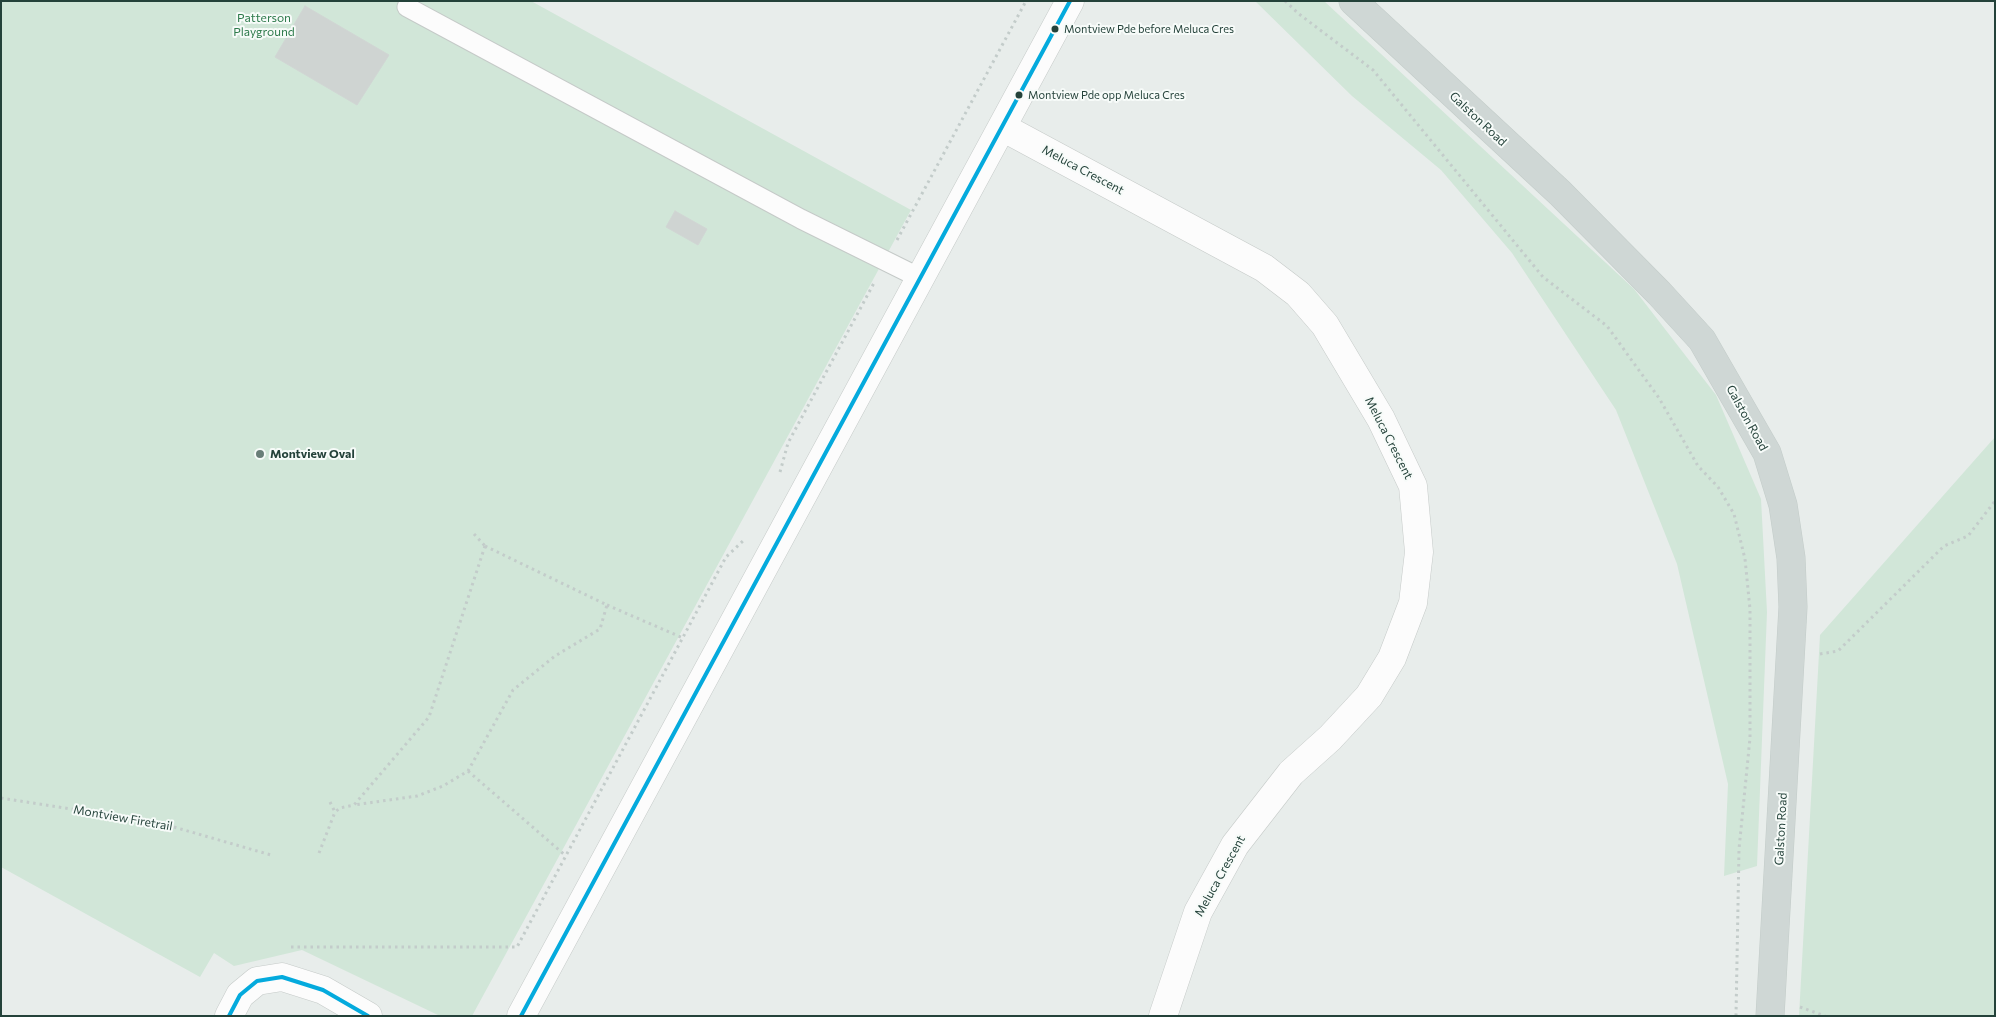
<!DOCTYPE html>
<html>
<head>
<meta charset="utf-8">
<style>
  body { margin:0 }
  #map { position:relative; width:1996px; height:1017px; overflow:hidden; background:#e8edeb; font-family:Commissioner,sans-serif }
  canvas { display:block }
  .frame { position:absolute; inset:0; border:2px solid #24423a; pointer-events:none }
</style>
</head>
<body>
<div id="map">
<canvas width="1996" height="1017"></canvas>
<div class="frame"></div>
</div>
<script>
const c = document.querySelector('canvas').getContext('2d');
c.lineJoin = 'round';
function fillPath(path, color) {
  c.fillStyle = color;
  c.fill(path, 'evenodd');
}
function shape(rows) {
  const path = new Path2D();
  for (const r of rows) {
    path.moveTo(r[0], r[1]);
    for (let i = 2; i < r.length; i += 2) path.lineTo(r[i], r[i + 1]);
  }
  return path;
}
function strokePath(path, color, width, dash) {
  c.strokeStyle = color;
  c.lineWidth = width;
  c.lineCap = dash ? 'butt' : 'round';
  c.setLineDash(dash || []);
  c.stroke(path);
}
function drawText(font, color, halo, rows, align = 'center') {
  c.font = font + ' Commissioner,sans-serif';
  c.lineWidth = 4;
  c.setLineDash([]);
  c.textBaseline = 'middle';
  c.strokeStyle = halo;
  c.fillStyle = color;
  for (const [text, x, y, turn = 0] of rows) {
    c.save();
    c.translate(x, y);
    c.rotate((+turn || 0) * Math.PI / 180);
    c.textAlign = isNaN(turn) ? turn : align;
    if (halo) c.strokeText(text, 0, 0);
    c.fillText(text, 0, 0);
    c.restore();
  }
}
const green = shape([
  [1,1,531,1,911,210,472,1016,440,1016,302,950,234,966,214,953,200,977,1,867],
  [1255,1,1324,1,1634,289,1716,395,1761,499,1767,612,1757,866,1724,876,1728,784,1677,564,1616,410,1512,253,1441,170,1352,96],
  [1995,437,1995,1016,1799,1016,1820,635]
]);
const building = shape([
  [305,6,389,55,357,105,275,57,305,6],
  [675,211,707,229,698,245,666,227,675,211]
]);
const path = shape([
  [1285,1,1299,14,1373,70,1543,277,1607,326,1659,398,1698,466,1718,487,1734,514,1745,559,1750,609,1750,738,1739,849,1736,1016],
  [897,240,1026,1],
  [780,472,788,443,874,283],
  [474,534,485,546],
  [485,546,607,605,600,629,555,656,513,690,468,771,443,786,417,796,354,805,429,717,485,546],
  [607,605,683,638],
  [1820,654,1838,651,1944,546,1968,536,1995,501],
  [468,771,566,856],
  [1,798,160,823,271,855],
  [330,802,335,812,340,808,354,805],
  [319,853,335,812],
  [291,947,517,947,726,557,743,541],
  [1800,1007,1825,1016]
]);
const lane = shape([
  [407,7,801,219,920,278]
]);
const street = shape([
  [1002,127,1264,268,1298,294,1325,325,1381,419,1413,486,1419,552,1413,603,1392,658,1369,696,1330,738,1291,773,1235,845,1198,912,1163,1016],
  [229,1016,240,995,257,981,282,977,323,990,368,1016],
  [521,1016,1070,1]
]);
const primary = shape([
  [1353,1,1560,193,1659,293,1702,340,1767,453,1783,505,1791,558,1793,607,1770,1016]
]);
const bus1 = shape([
  [229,1016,240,995,257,981,282,977,323,990,368,1016],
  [521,1016,1070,1]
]);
const markers = [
  [1055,29,4.5,"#24423a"],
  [1019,95,4.5,"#24423a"],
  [260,454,5,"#697e78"]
];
const busNames = [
  ["Montview Pde before Meluca Cres",1064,29],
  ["Montview Pde opp Meluca Cres",1028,95]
];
const parkNames = [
  ["Patterson",264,18],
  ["Playground",264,32]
];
const streetNames = [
  ["Galston Road",1478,119,43],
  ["Meluca Crescent",1083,170,28],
  ["Galston Road",1747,418,61],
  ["Meluca Crescent",1389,438,63],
  ["Montview Firetrail",123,818,10],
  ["Galston Road",1781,829,-87],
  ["Meluca Crescent",1220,876,-61]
];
const poiNames = [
  ["Montview Oval",270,454]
];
fillPath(green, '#d1e6d8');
fillPath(building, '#cfd4d2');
strokePath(building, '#d1d6d4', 1);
strokePath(lane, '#c5cac8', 21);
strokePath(street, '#c5cac8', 29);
strokePath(primary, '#c3ccc9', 29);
strokePath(path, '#c3ccca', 3, [2.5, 4]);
strokePath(lane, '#fcfcfc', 19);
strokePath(street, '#fcfcfc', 28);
strokePath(primary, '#cfd7d5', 28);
strokePath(bus1, '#04aadd', 4);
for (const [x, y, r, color] of markers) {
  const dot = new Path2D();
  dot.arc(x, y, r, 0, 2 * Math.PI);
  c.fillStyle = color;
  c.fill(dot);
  strokePath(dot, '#f7fbf9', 2);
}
drawText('11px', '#24423a', '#f7fbf9', busNames, 'left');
drawText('12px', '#2d7a4b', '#f7fbf9', parkNames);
drawText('12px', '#24423a', '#f7fbf9', streetNames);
drawText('bold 12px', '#24423a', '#f7fbf9', poiNames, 'left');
</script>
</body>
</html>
